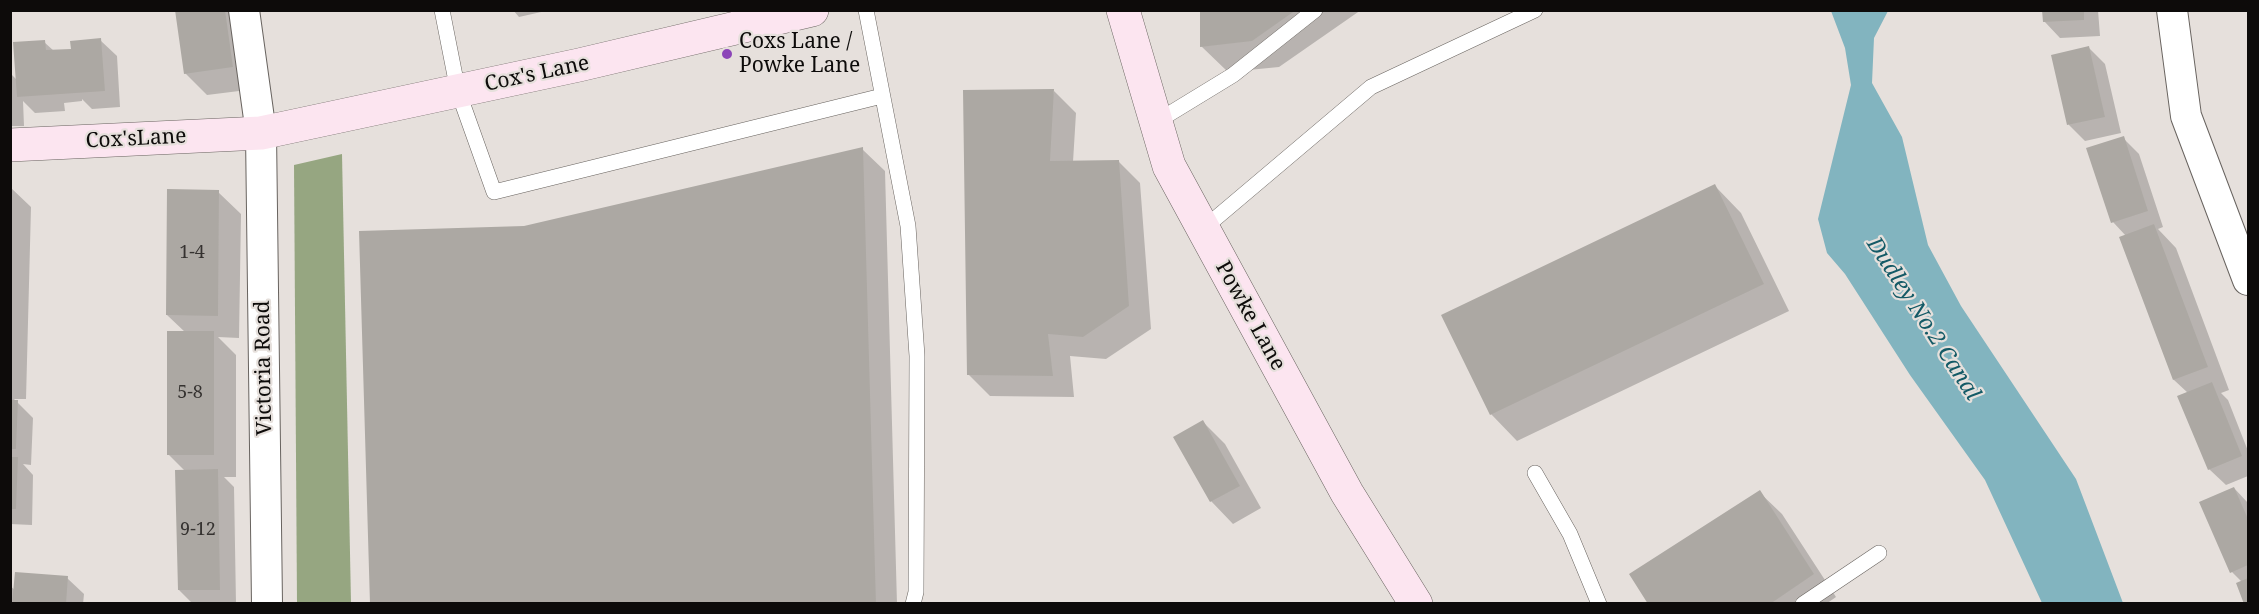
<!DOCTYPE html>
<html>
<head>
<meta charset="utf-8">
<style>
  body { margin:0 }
  #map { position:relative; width:2259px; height:614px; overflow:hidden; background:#e6e0dc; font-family:"Noto Serif",serif }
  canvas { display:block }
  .frame { position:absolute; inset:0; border:12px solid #0d0b0a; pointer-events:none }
</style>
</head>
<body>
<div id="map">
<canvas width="2259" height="614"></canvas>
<div class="frame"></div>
</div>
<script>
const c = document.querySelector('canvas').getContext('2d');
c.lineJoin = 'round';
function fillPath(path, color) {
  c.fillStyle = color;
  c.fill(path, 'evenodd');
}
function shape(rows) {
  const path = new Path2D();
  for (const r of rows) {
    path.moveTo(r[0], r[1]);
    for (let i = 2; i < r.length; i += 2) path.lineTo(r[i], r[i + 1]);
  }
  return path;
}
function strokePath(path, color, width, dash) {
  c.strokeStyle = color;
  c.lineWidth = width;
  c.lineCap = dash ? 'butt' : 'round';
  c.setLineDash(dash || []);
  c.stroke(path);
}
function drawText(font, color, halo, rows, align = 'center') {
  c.font = font + ' "Noto Serif",serif';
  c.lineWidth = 4.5;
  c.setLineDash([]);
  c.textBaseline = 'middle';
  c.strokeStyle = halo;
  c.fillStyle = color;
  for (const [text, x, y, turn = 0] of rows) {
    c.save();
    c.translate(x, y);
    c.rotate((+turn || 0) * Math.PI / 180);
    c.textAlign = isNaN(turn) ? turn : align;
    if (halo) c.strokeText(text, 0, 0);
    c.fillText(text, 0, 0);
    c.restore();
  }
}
const forest = shape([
  [342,154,351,603,297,603,294,165]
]);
const water = shape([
  [1831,11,1888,11,1874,38,1872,83,1902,137,1928,245,1961,306,2076,479,2123,603,2042,603,1985,480,1910,375,1845,274,1827,253,1818,219,1851,85,1845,48]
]);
const shadow = shape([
  [176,10,244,10,255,89,207,95,185,73],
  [513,10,550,10,519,17],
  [1201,10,1361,10,1279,67,1228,72,1201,46],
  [2043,10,2098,10,2100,36,2060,38,2044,21],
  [100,40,117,56,120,107,92,109,82,99,82,101,64,103,65,111,35,113,23,101,24,126,10,126,10,73,17,80,44,42,54,51,72,50],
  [2089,48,2105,64,2121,133,2085,141,2069,125,2053,56],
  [1054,91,1076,113,1073,162,1118,161,1140,183,1151,329,1106,359,1070,356,1074,397,990,396,968,374],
  [2123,138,2139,154,2163,227,2158,229,2176,248,2229,390,2221,393,2228,400,2248,451,2248,476,2226,485,2209,469,2188,393,2174,380,2126,236,2113,222],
  [862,149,885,171,897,604,371,604,524,227],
  [1715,186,1741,213,1789,311,1517,441,1491,414],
  [10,187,31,207,26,399,14,399,33,418,31,465,23,464,33,475,32,525,10,524],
  [218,192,241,214,239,338,218,337,236,355,236,477,224,477,234,487,236,604,193,604,179,590,185,471,168,454,186,333,167,315],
  [1203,422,1225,444,1261,508,1233,524,1211,501],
  [2234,488,2248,503,2248,604,2246,604,2242,582,2232,572],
  [1759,492,1782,514,1836,597,1826,604,1650,604],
  [67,578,84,594,83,604,10,604,10,586,15,590]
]);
const building = shape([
  [175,10,225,10,233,67,184,74],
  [1200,10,1296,10,1252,41,1200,47],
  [2042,10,2084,10,2084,20,2043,22],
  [101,38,105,91,17,97,13,42,45,40,46,50,71,49,70,41],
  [2089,46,2105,117,2067,125,2051,55],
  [1054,89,1050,161,1119,160,1129,306,1083,337,1048,334,1053,376,967,375,963,90],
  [2124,136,2148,211,2111,223,2086,148],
  [863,147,876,604,370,604,359,231,524,226],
  [1715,184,1764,284,1490,415,1441,315],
  [167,189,219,190,218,316,166,315],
  [2154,224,2208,367,2173,380,2119,237],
  [167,331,214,331,214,455,167,455],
  [2212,382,2242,456,2208,470,2177,396],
  [10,400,18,400,16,449,10,449],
  [1203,420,1240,486,1210,502,1173,437],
  [10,457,18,457,16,509,10,509],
  [218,469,220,590,178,590,175,470],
  [2234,487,2248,519,2248,565,2230,573,2199,502],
  [1760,490,1814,574,1770,604,1648,604,1629,574],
  [15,572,68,576,66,604,12,604],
  [2248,578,2248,604,2244,604,2236,583]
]);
const lane = shape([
  [442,10,458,91,494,192,882,96],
  [866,10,908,226,917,356,916,592,913,604],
  [1156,122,1233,75,1315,10],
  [1203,229,1371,87,1535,10],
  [1535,473,1570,534,1599,604],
  [1803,604,1879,553]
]);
const street = shape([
  [244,10,261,133,267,604],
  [2172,10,2186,116,2248,280]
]);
const secondary = shape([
  [1123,10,1169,166,1347,493,1416,604],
  [10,145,261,133,579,65,812,10]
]);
const markers = [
  [727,54,6,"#8c45b8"]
];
const numberNames = [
  ["1-4",192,253],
  ["5-8",190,393],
  ["9-12",198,530]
];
const poiNames = [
  ["Coxs Lane /",739,42],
  ["Powke Lane",739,66]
];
const streetNames = [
  ["Cox's Lane",537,74,-12],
  ["Cox'sLane",136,139,-3],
  ["Powke Lane",1250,316,61],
  ["Victoria Road",264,368,-91]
];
const waterNames = [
  ["Dudley No.2 Canal",1923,319,57]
];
fillPath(forest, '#96a681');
fillPath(water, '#82b4bf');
fillPath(shadow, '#0003');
fillPath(building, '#aca8a3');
strokePath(lane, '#68635f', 16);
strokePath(street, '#68635f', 32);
strokePath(secondary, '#68635f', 34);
strokePath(lane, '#fff', 15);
strokePath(street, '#fff', 30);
strokePath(secondary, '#fce5f0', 33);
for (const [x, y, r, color] of markers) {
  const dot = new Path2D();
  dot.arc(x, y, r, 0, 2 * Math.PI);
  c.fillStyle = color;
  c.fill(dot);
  strokePath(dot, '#e6e0dc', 2);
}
drawText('18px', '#353230', null, numberNames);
drawText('21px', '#0d0b0a', '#e6e0dc', poiNames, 'left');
drawText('21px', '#0d0b0a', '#e6e0dc', streetNames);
drawText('italic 22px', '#145a66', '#e6e0dc', waterNames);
</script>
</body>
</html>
